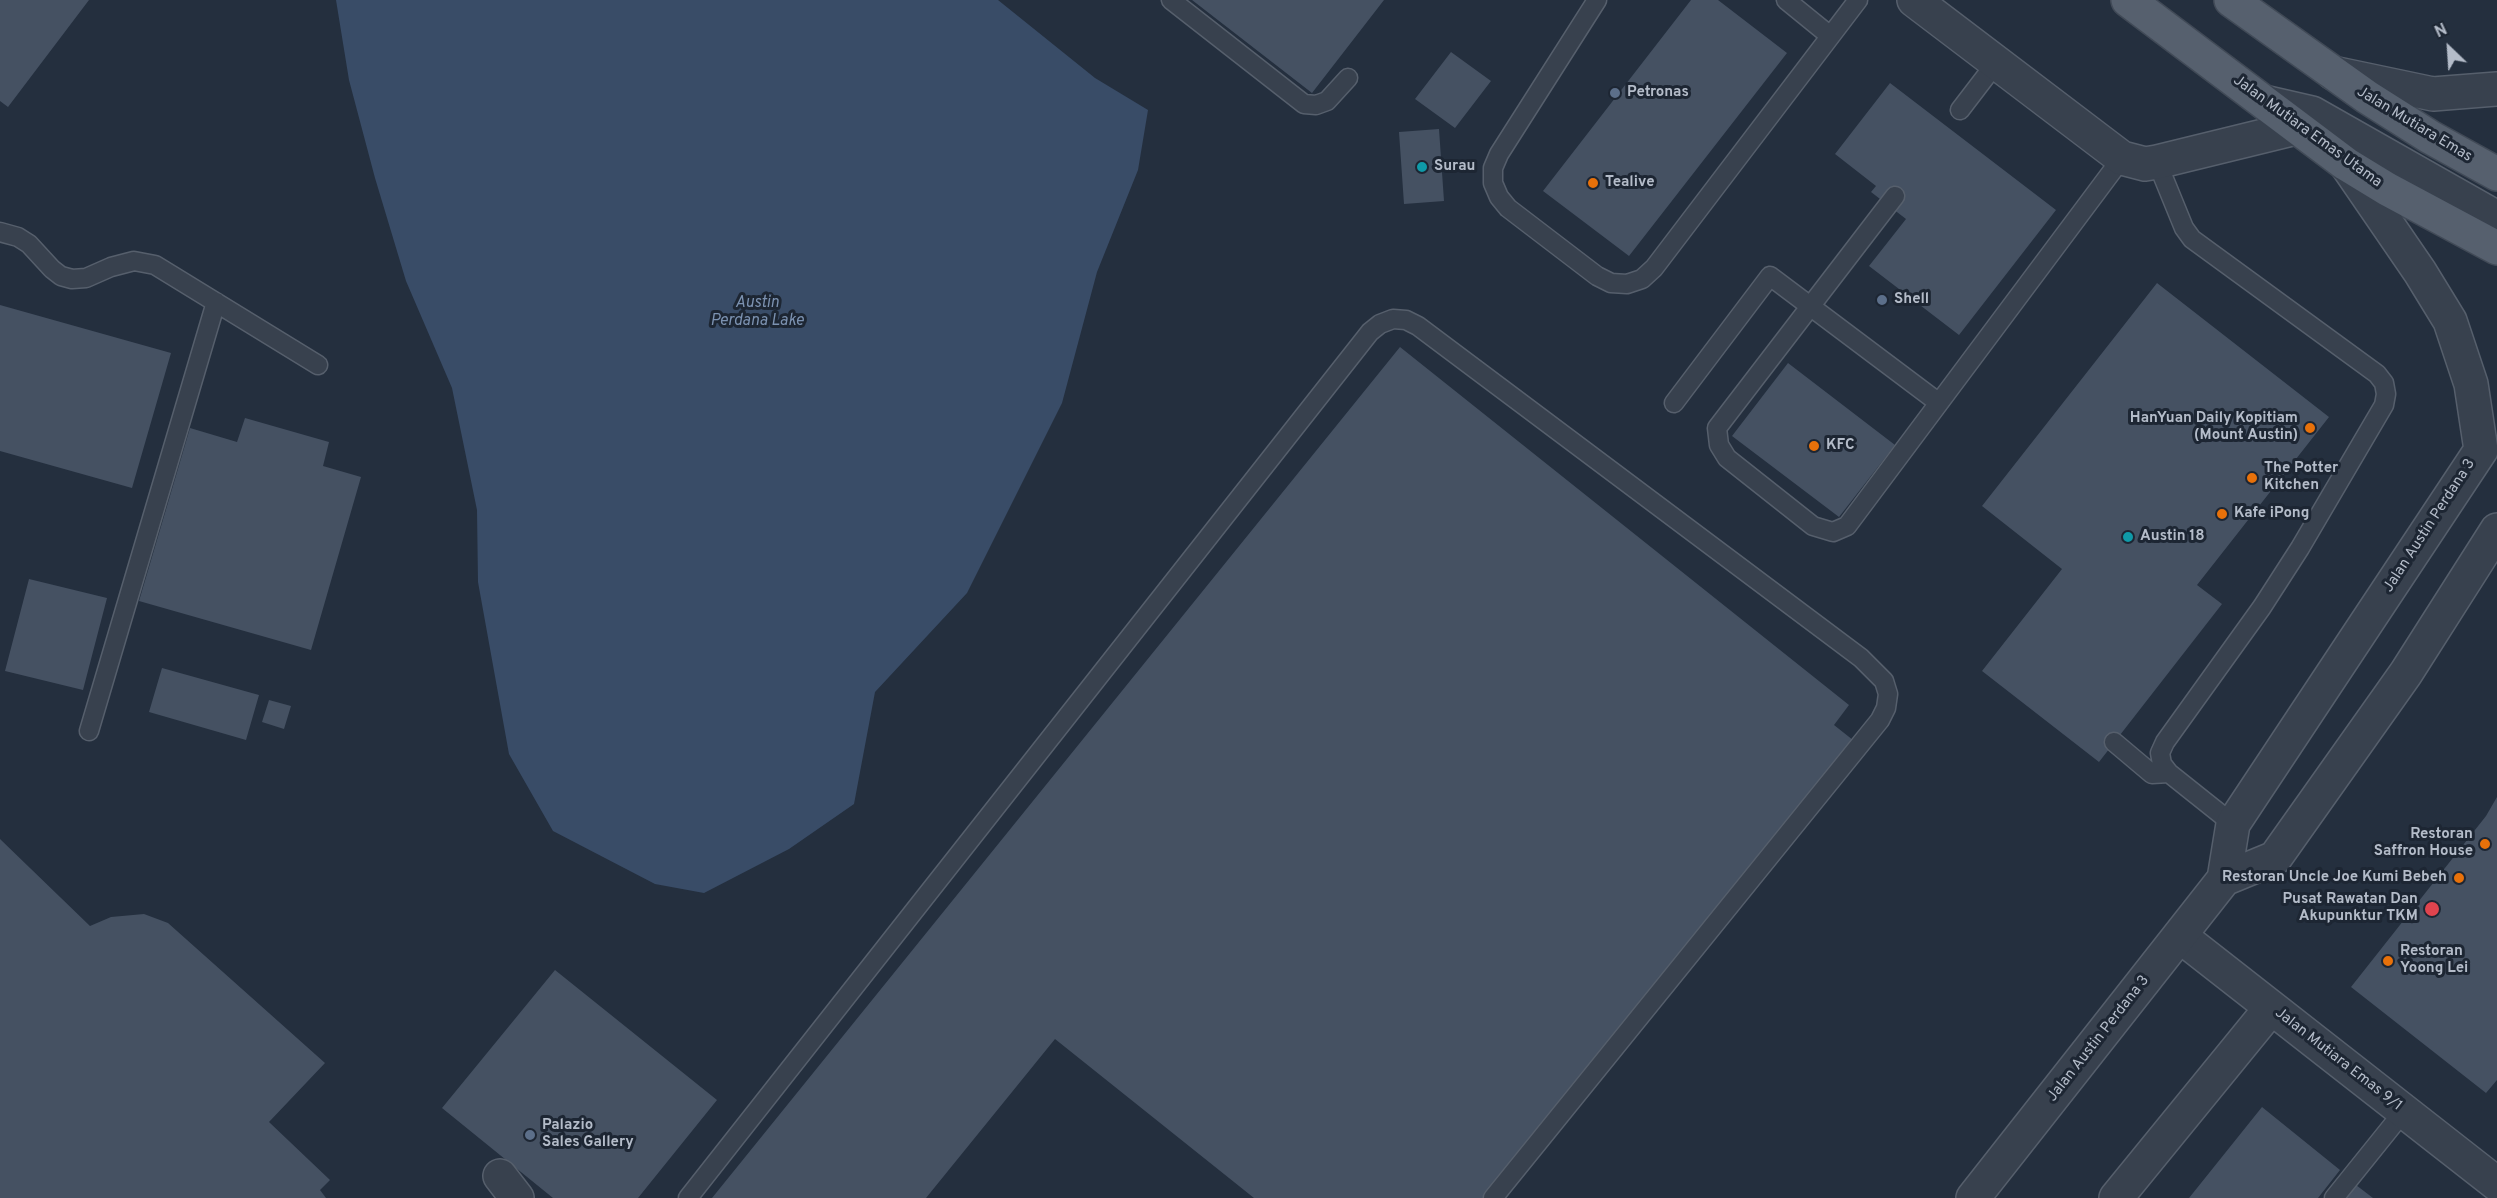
<!DOCTYPE html>
<html>
<head>
<meta charset="utf-8">
<style>
  body { margin:0 }
  #map { position:relative; width:2497px; height:1198px; overflow:hidden; background:#242f3e; font-family:Overpass,sans-serif }
  canvas { display:block }
  .north { position:absolute; left:2419px; top:18px; width:60px; height:60px; -webkit-text-stroke:4px #1d2633; paint-order:stroke; rotate:335deg; font-size:16px; font-weight:700; line-height:24px; text-align:center; color:#b4bcc9 }
  .north::after { content:''; display:block; margin:auto; width:21px; height:27px; background:#b4bcc9; clip-path:polygon(50% 0,100% 100%,50% 72%,0 100%) }
</style>
</head>
<body>
<div id="map">
<canvas width="2497" height="1198"></canvas>
<div class="north">N</div>
</div>
<script>
const c = document.querySelector('canvas').getContext('2d');
c.lineJoin = 'round';
function fillPath(path, color) {
  c.fillStyle = color;
  c.fill(path, 'evenodd');
}
function shape(rows) {
  const path = new Path2D();
  for (const r of rows) {
    path.moveTo(r[0], r[1]);
    for (let i = 2; i < r.length; i += 2) path.lineTo(r[i], r[i + 1]);
  }
  return path;
}
function strokePath(path, color, width, dash) {
  c.strokeStyle = color;
  c.lineWidth = width;
  c.lineCap = dash ? 'butt' : 'round';
  c.setLineDash(dash || []);
  c.stroke(path);
}
function drawText(font, color, halo, rows, align = 'center') {
  c.font = font + ' Overpass,sans-serif';
  c.lineWidth = 6;
  c.setLineDash([]);
  c.textBaseline = 'middle';
  c.strokeStyle = halo;
  c.fillStyle = color;
  for (const [text, x, y, turn = 0] of rows) {
    c.save();
    c.translate(x, y);
    c.rotate((+turn || 0) * Math.PI / 180);
    c.textAlign = isNaN(turn) ? turn : align;
    if (halo) c.strokeText(text, 0, 0);
    c.fillText(text, 0, 0);
    c.restore();
  }
}
const water = shape([
  [336,0,998,0,1095,78,1148,110,1138,170,1097,272,1062,403,967,593,875,692,854,804,789,849,704,893,655,884,553,831,509,754,478,582,477,510,452,388,406,281,375,178,349,80]
]);
const building = shape([
  [0,0,89,0,8,107,0,101],
  [1192,0,1384,0,1312,93],
  [1691,0,1718,0,1787,53,1629,256,1543,191],
  [1451,52,1491,81,1455,128,1415,99],
  [1890,83,2056,210,1959,335,1869,266,1906,219,1871,192,1876,186,1835,154],
  [1439,129,1444,201,1404,204,1399,132],
  [2157,283,2329,417,2197,585,2222,604,2099,762,1982,671,2062,569,1982,506],
  [0,305,171,353,132,488,0,451],
  [1400,347,1849,705,1834,725,1863,748,1499,1198,1254,1198,1055,1039,926,1198,712,1198],
  [1788,363,1895,445,1839,517,1732,436],
  [245,418,329,442,323,466,361,477,311,650,139,601,190,428,237,442],
  [29,579,107,598,83,690,5,671],
  [162,668,259,695,246,740,149,712],
  [269,700,291,706,284,729,262,722],
  [2497,797,2497,1080,2486,1093,2351,987,2486,816],
  [0,839,90,926,111,917,144,914,168,923,325,1063,269,1122,330,1180,320,1190,326,1198,0,1198],
  [555,970,717,1100,638,1198,553,1198,442,1108],
  [2262,1107,2340,1170,2318,1198,2189,1198],
  [2356,1185,2373,1198,2346,1198]
]);
const service = shape([
  [1171,0,1304,104,1316,105,1327,101,1348,78],
  [1597,0,1499,154,1493,168,1493,183,1499,197,1508,208,1597,276,1611,283,1627,284,1642,279,1654,268,1858,0],
  [1786,0,1829,35],
  [1960,110,1996,63],
  [2157,162,2184,228,2192,239,2377,374,2384,383,2386,394,2384,405,2300,548,2262,607,2165,742,2160,753,2162,764,2169,773,2233,824],
  [1895,196,1717,428,1719,445,1727,458,1813,526,1833,532,1847,526,2122,158],
  [0,232,18,237,29,244,52,269,61,276,72,279,86,278,111,267,134,261,155,265,318,365],
  [1674,403,1770,276,1939,403],
  [89,731,216,302],
  [2114,742,2152,774,2169,773],
  [688,1198,1370,332,1380,324,1393,319,1406,320,1418,326,1861,658,1884,681,1888,694,1886,708,1880,720,1493,1198],
  [2334,1198,2404,1111]
]);
const minor = shape([
  [1914,0,2122,158,2145,164,2157,162,2300,127],
  [2180,936,2497,1184],
  [500,1176,517,1198],
  [2116,1198,2271,1008]
]);
const tertiary = shape([
  [2333,73,2433,94,2497,89],
  [2264,102,2312,113,2497,218],
  [2224,879,2275,858,2406,673,2497,530],
  [1973,1198,2224,879,2233,824,2481,450,2471,384,2450,321,2420,272,2346,164]
]);
const primary = shape([
  [2128,0,2346,164,2387,189,2497,248],
  [2231,0,2367,97,2430,137,2497,174]
]);
const markers = [
  [1615,93,6,"#5c6f8a"],
  [1422,167,6,"#0f9aa8"],
  [1593,183,6,"#e8710a"],
  [1882,300,6,"#5c6f8a"],
  [2310,428,6,"#e8710a"],
  [1814,446,6,"#e8710a"],
  [2252,478,6,"#e8710a"],
  [2222,514,6,"#e8710a"],
  [2128,537,6,"#0f9aa8"],
  [2485,844,6,"#e8710a"],
  [2459,878,6,"#e8710a"],
  [2432,909,8,"#e0444e"],
  [2388,961,6,"#e8710a"],
  [530,1135,6,"#5c6f8a"]
];
const poiNames = [
  ["Petronas",1627,93],
  ["Surau",1434,167],
  ["Tealive",1605,183],
  ["Shell",1894,300],
  ["HanYuan Daily Kopitiam",2298,419,"right"],
  ["(Mount Austin)",2298,436,"right"],
  ["KFC",1826,446],
  ["The Potter",2264,469],
  ["Kitchen",2264,486],
  ["Kafe iPong",2234,514],
  ["Austin 18",2140,537],
  ["Restoran",2473,835,"right"],
  ["Saffron House",2473,852,"right"],
  ["Restoran Uncle Joe Kumi Bebeh",2447,878,"right"],
  ["Pusat Rawatan Dan",2418,900,"right"],
  ["Akupunktur TKM",2418,917,"right"],
  ["Restoran",2400,952],
  ["Yoong Lei",2400,969],
  ["Palazio",542,1126],
  ["Sales Gallery",542,1143]
];
const streetNames = [
  ["Jalan Mutiara Emas",2414,125,31],
  ["Jalan Mutiara Emas Utama",2307,132,36],
  ["Jalan Austin Perdana 3",2430,526,-57],
  ["Jalan Austin Perdana 3",2099,1039,-52],
  ["Jalan Mutiara Emas 9/1",2338,1060,38]
];
const waterNames = [
  ["Austin",757,304],
  ["Perdana Lake",757,322]
];
fillPath(water, '#394c67');
fillPath(building, '#455162');
strokePath(service, '#565f6c', 21);
strokePath(minor, '#565f6c', 36);
strokePath(tertiary, '#565f6c', 36);
strokePath(primary, '#414a57', 36);
strokePath(service, '#38414e', 18);
strokePath(minor, '#38414e', 33);
strokePath(tertiary, '#38414e', 33);
strokePath(primary, '#56606e', 33);
for (const [x, y, r, color] of markers) {
  const dot = new Path2D();
  dot.arc(x, y, r, 0, 2 * Math.PI);
  c.fillStyle = color;
  c.fill(dot);
  strokePath(dot, '#1d2633', 2);
}
drawText('bold 15px', '#b4bcc9', '#1d2633', poiNames, 'left');
drawText('15px', '#b4bcc9', '#1d2633', streetNames);
drawText('italic 16px', '#7c92b1', '#1d2633', waterNames);
</script>
</body>
</html>
